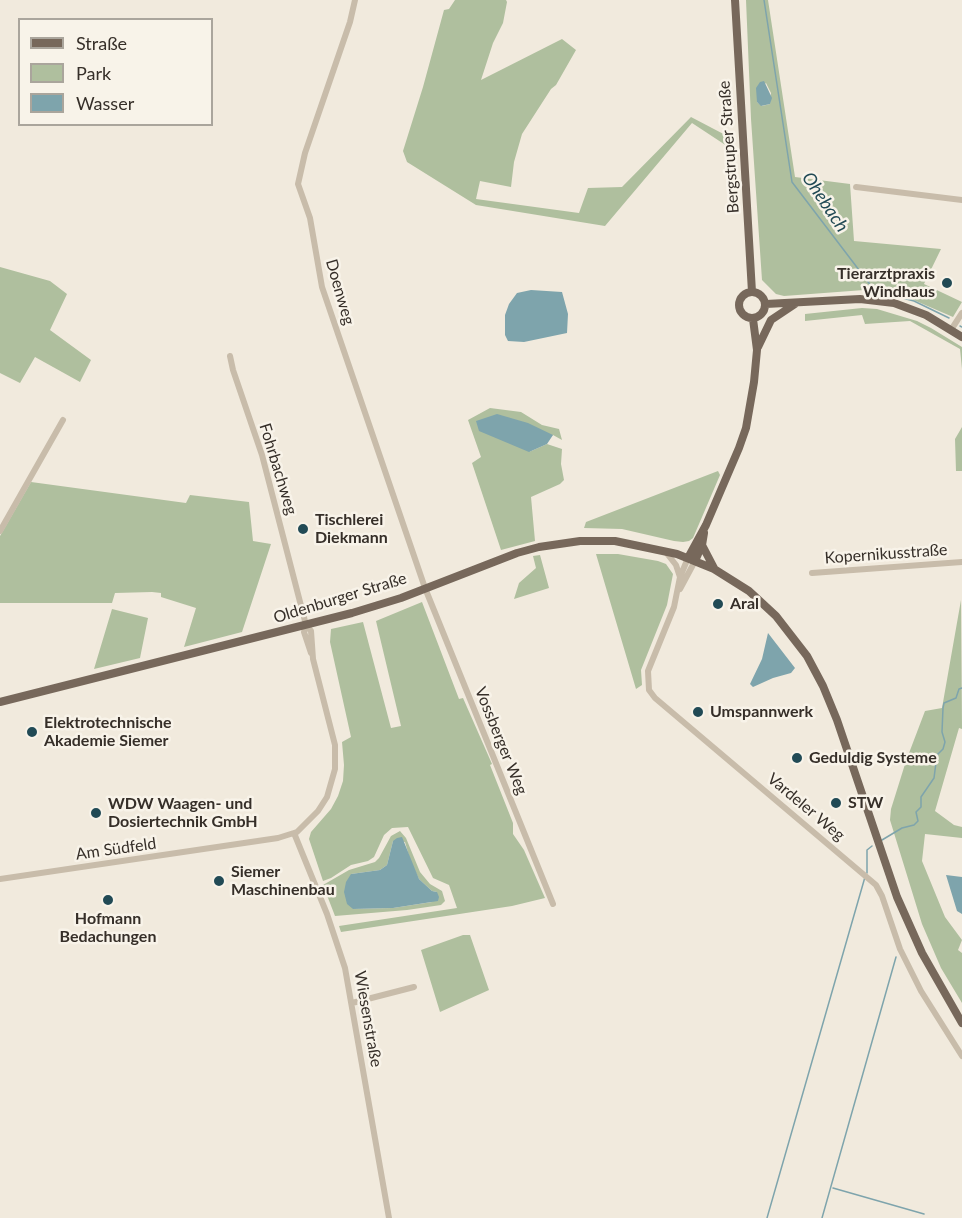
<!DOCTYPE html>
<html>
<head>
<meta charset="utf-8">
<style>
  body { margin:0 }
  #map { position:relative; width:962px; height:1218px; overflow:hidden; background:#f1eadd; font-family:Lato,sans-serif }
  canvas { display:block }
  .legend { position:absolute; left:18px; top:18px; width:195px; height:108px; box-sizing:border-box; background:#f8f3e9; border:2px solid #aaa59c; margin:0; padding:8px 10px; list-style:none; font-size:18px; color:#362f29 }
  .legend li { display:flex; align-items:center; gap:12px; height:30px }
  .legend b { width:30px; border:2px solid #aaa59c }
</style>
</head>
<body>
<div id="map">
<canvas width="962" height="1218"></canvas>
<ul class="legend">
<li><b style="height:8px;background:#77685b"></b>Straße</li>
<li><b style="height:16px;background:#afbf9e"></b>Park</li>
<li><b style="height:16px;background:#7ea4ac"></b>Wasser</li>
</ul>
</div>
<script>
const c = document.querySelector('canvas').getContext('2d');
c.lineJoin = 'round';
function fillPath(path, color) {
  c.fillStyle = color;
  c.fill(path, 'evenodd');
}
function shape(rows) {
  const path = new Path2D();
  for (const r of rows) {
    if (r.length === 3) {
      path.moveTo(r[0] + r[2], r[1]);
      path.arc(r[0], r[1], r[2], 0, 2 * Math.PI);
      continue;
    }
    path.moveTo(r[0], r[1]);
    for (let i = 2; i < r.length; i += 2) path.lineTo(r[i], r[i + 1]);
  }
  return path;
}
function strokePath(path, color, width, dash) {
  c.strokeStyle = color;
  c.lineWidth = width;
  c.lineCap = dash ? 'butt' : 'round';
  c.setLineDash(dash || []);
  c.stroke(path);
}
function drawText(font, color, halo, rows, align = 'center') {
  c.font = font + ' Lato,sans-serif';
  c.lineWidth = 5;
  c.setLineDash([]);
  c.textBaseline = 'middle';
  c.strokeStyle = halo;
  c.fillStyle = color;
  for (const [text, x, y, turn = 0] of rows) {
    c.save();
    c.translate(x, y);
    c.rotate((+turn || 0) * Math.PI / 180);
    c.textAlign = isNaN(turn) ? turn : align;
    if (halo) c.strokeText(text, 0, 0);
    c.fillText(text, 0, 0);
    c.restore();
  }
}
const green = shape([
  [455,0,506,0,507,2,503,23,493,43,481,80,562,39,576,50,556,85,551,89,522,134,514,162,511,187,480,181,476,199,579,213,588,188,622,187,691,117,733,139,733,150,692,123,605,226,476,205,407,162,403,151,423,87,444,10,449,9],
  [746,0,768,0,795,177,850,184,854,241,941,249,924,284,962,302,953,317,909,298,888,292,864,290,784,296,776,294,762,280,751,119],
  [766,83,771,93,770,104,762,106,757,102,757,91],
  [0,267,50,281,67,294,50,330,91,360,80,382,35,357,20,383,0,373],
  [862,308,877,309,917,321,931,328,962,347,962,369,960,349,910,321,865,324,862,315,805,321,805,314],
  [490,408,521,412,542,425,559,429,562,440,553,435,529,452,547,444,562,449,561,464,564,480,560,484,531,497,535,541,501,550,472,463,481,457,468,420],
  [962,427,962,471,956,471,955,439],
  [718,471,720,475,693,538,689,541,683,542,674,541,622,529,584,528,586,522],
  [31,482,186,503,190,495,249,502,253,541,271,544,242,632,184,647,196,608,161,597,161,593,152,592,115,593,112,603,0,603,0,536],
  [596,554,618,554,658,561,666,564,673,574,667,605,641,670,642,685,636,689],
  [540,555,549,588,514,599,519,583,536,568,533,556],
  [961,600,962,729,959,728,935,811,954,825,962,827,962,838,925,834,922,861,945,917,962,940,958,950,962,953,962,1003,941,968,922,924,890,820,891,809,906,761,925,711,942,708],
  [422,602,459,699,463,698,492,764,490,765,513,823,513,834,524,850,545,898,512,906,341,932,339,926,457,908,449,885,433,878,408,827,392,828,384,835,374,857,368,861,351,865,331,878,323,881,309,839,311,832,331,809,338,796,343,781,344,765,342,742,351,737,330,642,331,629,363,622,391,728,401,726,376,621],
  [112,609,148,618,140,658,94,669],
  [400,831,406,838,420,872,430,884,442,891,445,901,441,905,407,910,335,916,323,885,349,870,375,862,379,858,391,836],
  [393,841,405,842,411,863,419,879,432,891,437,892,432,902,393,908,353,909,351,874,380,870,387,865],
  [463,935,470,935,489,990,440,1012,421,950]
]);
const water = shape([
  [764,81,772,98,770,104,761,106,757,102,756,88,760,82],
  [531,290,562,292,568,314,567,333,524,342,508,341,505,335,505,315,509,304,517,293],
  [497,414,528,423,553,435,547,444,529,452,479,431,476,421],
  [768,633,795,668,791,673,773,678,753,687,750,684,762,659],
  [402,837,419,879,432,891,437,892,439,897,438,901,393,908,353,909,347,904,344,892,346,882,351,874,380,870,387,865,393,841,397,838],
  [946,875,962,877,962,914,957,911]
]);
const stream = shape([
  [764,0,792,182,875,291,914,301,949,318],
  [960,326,962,327],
  [882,840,902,828,914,825,918,821,916,812,921,807,921,797,934,778,937,755,943,749,945,742,942,732,943,708,944,703,956,698,959,689,962,688],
  [867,873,867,850,872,846],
  [833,1188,924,1214],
  [767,1218,865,877],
  [822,1218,896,957]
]);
const minor = shape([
  [355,0,350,22,305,153,298,184,310,218,322,287,425,588,553,904],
  [856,187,962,200],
  [951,330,962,313],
  [0,531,63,420],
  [665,551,676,565,680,577],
  [688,558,680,577,674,607,648,671,649,690,655,698,876,885,882,896,900,949,921,991,962,1056],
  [812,573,962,562],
  [680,589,695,561],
  [306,625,304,632,311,653],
  [294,833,327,914,345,968,389,1218],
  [0,879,278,838,297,832,318,811,327,797,335,769,335,745,313,659,311,631,306,625,262,455,233,370,230,356],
  [352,1003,414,987]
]);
const major = shape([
  [735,0,752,292],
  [752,305,13],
  [766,304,860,299,894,303,926,315,962,337],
  [758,347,771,320,795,304],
  [702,545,714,568],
  [688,558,706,525,739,448,746,428,754,382,757,350,753,319],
  [695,561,702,545,704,533],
  [0,702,352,613,401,598,517,553,539,547,580,541,615,541,677,554,714,569,749,591,776,616,807,656,823,686,837,720,897,897,922,953,962,1023]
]);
const markers = [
  [947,283,6,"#214a55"],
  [303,529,6,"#214a55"],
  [718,604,6,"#214a55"],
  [698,712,6,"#214a55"],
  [32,732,6,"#214a55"],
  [797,758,6,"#214a55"],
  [836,803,6,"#214a55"],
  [96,813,6,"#214a55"],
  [219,881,6,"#214a55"],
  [108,900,6,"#214a55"]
];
const streetNames = [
  ["Bergstruper Straße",729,147,-94],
  ["Doenweg",340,292,74],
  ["Fohrbachweg",278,469,73],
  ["Kopernikusstraße",886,554,-4],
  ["Oldenburger Straße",340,598,-17],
  ["Vossberger Weg",501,741,68],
  ["Vardeler Weg",806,807,40],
  ["Am Südfeld",116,849,-8],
  ["Wiesenstraße",368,1019,80]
];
const poiNames = [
  ["Tierarztpraxis",935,274,"right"],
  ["Windhaus",935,292,"right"],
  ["Tischlerei",315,520],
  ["Diekmann",315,538],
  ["Aral",730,604],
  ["Umspannwerk",710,712],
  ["Elektrotechnische",44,723],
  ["Akademie Siemer",44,741],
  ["Geduldig Systeme",809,758],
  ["STW",848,803],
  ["WDW Waagen- und",108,804],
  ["Dosiertechnik GmbH",108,822],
  ["Siemer",231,872],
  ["Maschinenbau",231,890],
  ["Hofmann",108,919,"center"],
  ["Bedachungen",108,937,"center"]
];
const waterNames = [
  ["Ohebach",825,202,56]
];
fillPath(green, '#afbf9e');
fillPath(water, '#7ea4ac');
strokePath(stream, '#7ea4ac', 1.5);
strokePath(minor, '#c8bcaa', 6);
strokePath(major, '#77685b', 8);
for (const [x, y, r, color] of markers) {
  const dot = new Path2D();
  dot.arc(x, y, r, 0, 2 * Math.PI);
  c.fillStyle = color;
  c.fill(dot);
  strokePath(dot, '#f8f3e9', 2);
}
drawText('16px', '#362f29', '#f8f3e9', streetNames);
drawText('bold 16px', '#362f29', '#f8f3e9', poiNames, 'left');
drawText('italic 18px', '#214a55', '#f8f3e9', waterNames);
</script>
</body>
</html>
